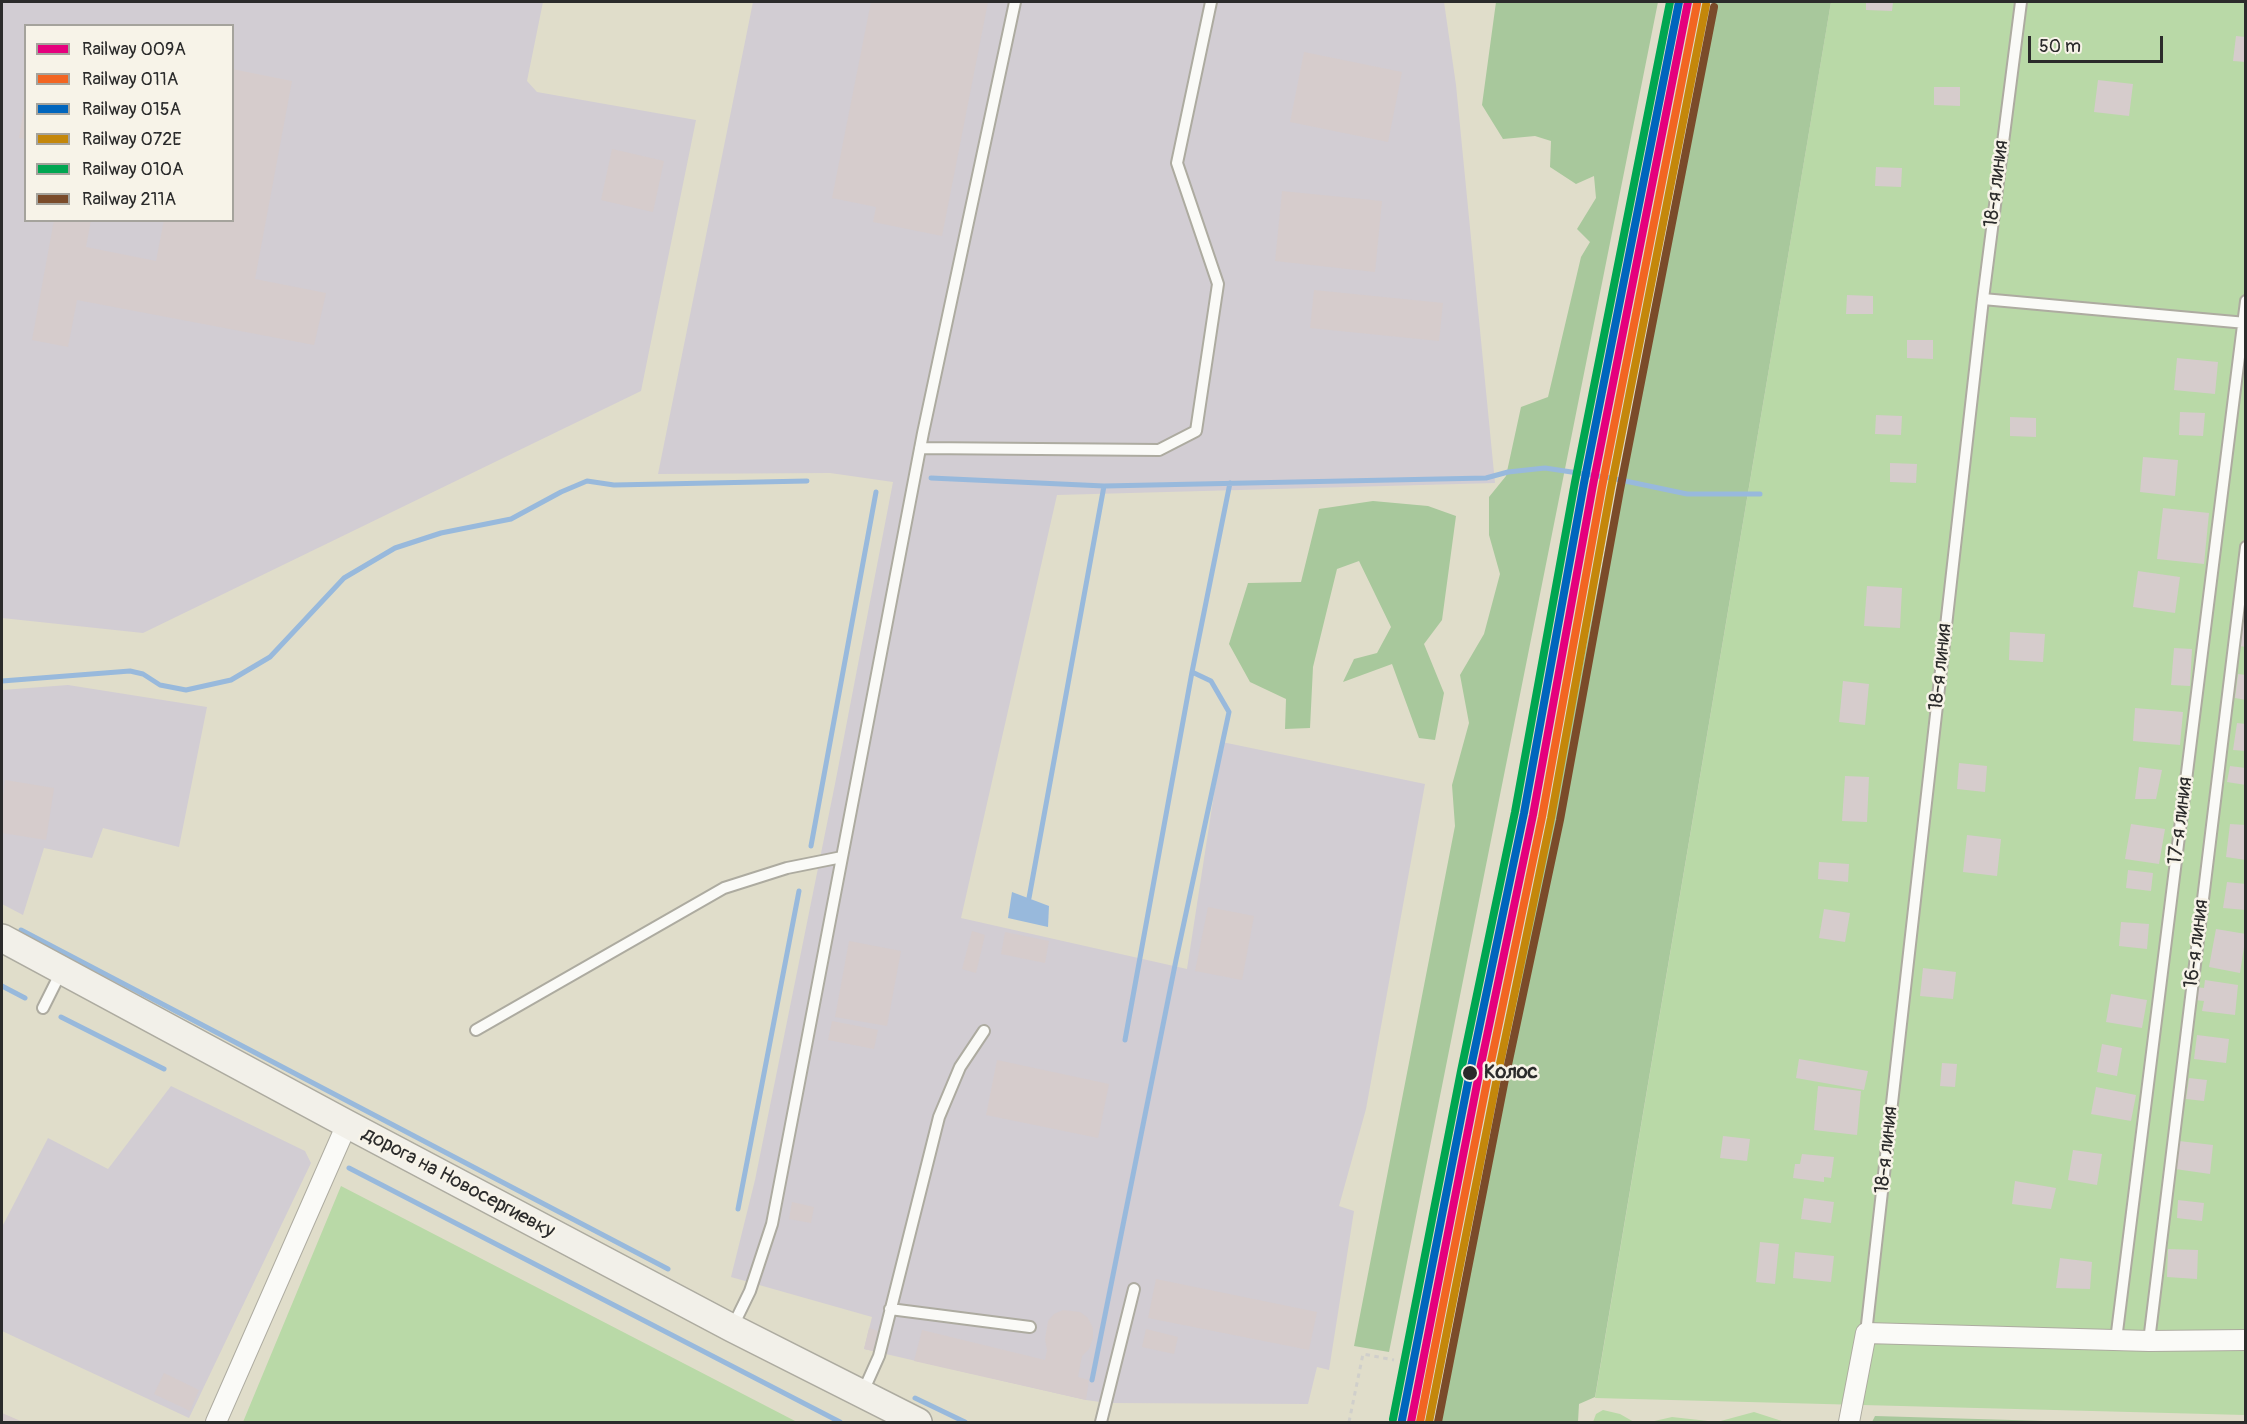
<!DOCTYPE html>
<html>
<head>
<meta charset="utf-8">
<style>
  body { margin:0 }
  #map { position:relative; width:2247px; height:1424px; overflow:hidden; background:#e0ddca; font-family:Pangolin,sans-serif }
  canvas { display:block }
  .frame { position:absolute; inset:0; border:3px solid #2b2b2b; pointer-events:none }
  .legend { position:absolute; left:24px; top:24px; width:210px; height:198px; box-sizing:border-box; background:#f7f3e8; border:2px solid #a5a39c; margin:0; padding:8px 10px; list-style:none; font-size:18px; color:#2b2b2b }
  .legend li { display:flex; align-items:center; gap:12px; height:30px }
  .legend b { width:30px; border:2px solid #a5a39c }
  .scale { position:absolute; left:2028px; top:36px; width:135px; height:27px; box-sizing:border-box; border:3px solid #2b2b2b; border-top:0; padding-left:8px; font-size:18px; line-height:21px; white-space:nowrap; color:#2b2b2b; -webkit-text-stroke:4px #f7f3e8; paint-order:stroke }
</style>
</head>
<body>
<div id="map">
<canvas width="2247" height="1424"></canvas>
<div class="frame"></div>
<ul class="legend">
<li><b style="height:8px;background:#e5007d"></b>Railway 009А</li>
<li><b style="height:8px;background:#f26522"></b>Railway 011А</li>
<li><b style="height:8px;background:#0065bd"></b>Railway 015А</li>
<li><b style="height:8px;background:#c4870b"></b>Railway 072Е</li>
<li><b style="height:8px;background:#00a651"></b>Railway 010А</li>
<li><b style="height:8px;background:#7a4b2a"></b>Railway 211А</li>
</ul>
<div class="scale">50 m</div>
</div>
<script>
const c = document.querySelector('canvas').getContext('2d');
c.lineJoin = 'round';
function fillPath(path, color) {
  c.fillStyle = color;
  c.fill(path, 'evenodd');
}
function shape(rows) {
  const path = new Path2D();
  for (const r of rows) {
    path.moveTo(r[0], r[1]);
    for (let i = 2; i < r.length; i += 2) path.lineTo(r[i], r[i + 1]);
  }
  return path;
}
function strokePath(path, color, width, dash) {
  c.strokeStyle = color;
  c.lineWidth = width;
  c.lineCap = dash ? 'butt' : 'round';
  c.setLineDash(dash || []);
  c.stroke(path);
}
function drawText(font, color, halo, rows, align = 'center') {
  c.font = font + ' Pangolin,sans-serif';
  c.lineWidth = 5;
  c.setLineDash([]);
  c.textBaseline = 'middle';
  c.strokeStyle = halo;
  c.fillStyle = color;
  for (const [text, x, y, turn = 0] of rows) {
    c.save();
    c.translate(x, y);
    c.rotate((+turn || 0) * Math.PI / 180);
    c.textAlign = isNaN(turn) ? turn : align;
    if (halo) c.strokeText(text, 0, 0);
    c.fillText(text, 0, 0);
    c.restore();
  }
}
const industrial = shape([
  [2,2,543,2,527,81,537,92,696,120,641,391,143,633,2,618],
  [26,26,232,26,232,220,26,220],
  [753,2,1444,2,1456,85,1495,483,1057,495,961,918,1187,969,1222,742,1425,784,1366,1109,1339,1206,1354,1211,1329,1370,1317,1367,1308,1404,1107,1403,1086,1400,864,1349,872,1317,731,1277,755,1180,835,784,893,482,830,473,658,474],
  [68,685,207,707,179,847,103,828,92,858,44,848,23,915,2,904,2,690],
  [171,1086,305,1151,311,1163,189,1418,2,1331,2,1227,48,1138,108,1169]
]);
const green = shape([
  [1831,2,2245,2,2245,1415,1595,1398],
  [341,1186,797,1422,243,1422],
  [1603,1410,1620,1414,1634,1422,1593,1422,1596,1414],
  [1754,1412,1785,1422,1650,1422,1672,1417,1717,1422]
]);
const forest = shape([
  [1496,2,1658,2,1389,1352,1354,1346,1455,826,1452,785,1469,723,1460,675,1484,634,1500,574,1489,535,1489,497,1506,476,1521,407,1548,397,1581,257,1590,242,1577,229,1596,198,1594,176,1576,184,1550,167,1551,141,1535,136,1503,139,1482,105],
  [1712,2,1831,2,1595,1397,1579,1404,1578,1422,1435,1422],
  [1373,501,1428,506,1456,516,1442,620,1424,644,1444,693,1435,740,1419,738,1392,664,1343,682,1354,659,1377,653,1391,627,1359,561,1337,569,1313,667,1310,728,1285,729,1286,699,1250,682,1229,644,1248,583,1301,582,1319,509],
  [1875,1416,2080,1422,1872,1422]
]);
const water = shape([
  [1012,892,1049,906,1048,927,1008,918]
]);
const stream = shape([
  [931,478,1104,486,1486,478,1508,472,1545,468,1611,478,1687,494,1760,494],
  [2,681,130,671,143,674,160,685,186,690,231,680,270,657,344,578,395,548,441,533,511,519,561,492,587,481,614,485,807,481],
  [811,846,876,492],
  [1029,898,1104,486],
  [21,930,668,1269],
  [2,986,25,998],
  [61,1017,164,1069],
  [1125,1040,1192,672],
  [349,1168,840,1422],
  [738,1209,799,891],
  [1092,1380,1176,960,1229,712,1211,681,1192,672,1230,483],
  [915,1398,965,1422]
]);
const building = shape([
  [871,2,988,2,942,236,873,222,876,207,832,198],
  [1866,2,1893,2,1892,11,1866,10],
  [2236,36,2246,37,2246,62,2233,61],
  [1304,52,1402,72,1388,142,1290,122],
  [232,69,292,81,255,279,326,293,314,345,77,300,68,347,32,340,54,220,91,220,86,247,156,261,164,220,232,220],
  [2098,80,2133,84,2129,116,2094,112],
  [1934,87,1960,87,1960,106,1934,105],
  [24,108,26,108,26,139,19,138],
  [612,149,664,161,653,212,601,200],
  [1876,167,1902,168,1901,187,1875,186],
  [1282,191,1382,201,1375,272,1275,261],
  [1314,290,1443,303,1439,341,1310,328],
  [1847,295,1873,296,1873,314,1846,314],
  [1907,340,1933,340,1933,359,1907,358],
  [2177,358,2218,362,2215,394,2174,390],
  [2180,412,2205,413,2203,436,2179,435],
  [1876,415,1902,416,1901,435,1875,434],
  [2010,417,2036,418,2036,437,2010,436],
  [2143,457,2178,460,2175,496,2140,492],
  [1890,463,1917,464,1916,483,1890,482],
  [2163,508,2209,513,2204,564,2157,559],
  [2138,571,2180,577,2175,613,2133,607],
  [1867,586,1902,588,1900,628,1864,626],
  [2244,614,2246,614,2246,647,2239,646],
  [2010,632,2045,634,2043,662,2009,660],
  [2174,648,2192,649,2190,686,2171,685],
  [2238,674,2246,675,2246,700,2235,698],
  [1843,681,1869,684,1865,725,1839,722],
  [2135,708,2183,712,2180,745,2133,741],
  [2237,723,2246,724,2246,751,2233,750],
  [1959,763,1987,766,1985,792,1957,789],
  [2230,766,2246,768,2246,785,2227,782],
  [2139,767,2162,770,2156,799,2135,799],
  [1845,776,1869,777,1867,822,1842,821],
  [5,780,54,788,46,840,2,833,2,803],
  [2131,824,2165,829,2159,864,2125,859],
  [2230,824,2246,825,2246,860,2226,857],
  [1967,835,2001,839,1997,876,1963,872],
  [1819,862,1849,864,1848,882,1818,879],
  [2128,870,2153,873,2151,891,2126,888],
  [2227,882,2246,884,2246,910,2223,908],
  [1208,907,1254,916,1242,980,1195,971],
  [1824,909,1850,913,1845,942,1819,938],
  [2121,922,2149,924,2147,949,2119,946],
  [2216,929,2246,934,2240,973,2209,967],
  [972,931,985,935,976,973,962,969],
  [1005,932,1049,941,1045,963,1001,954],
  [849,941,901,951,887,1026,835,1017],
  [1923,968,1956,972,1953,999,1920,996],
  [2205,980,2238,985,2235,1015,2202,1011,2204,1001,2195,1000,2196,987,2204,988],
  [2111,994,2147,1000,2142,1028,2106,1022],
  [832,1021,878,1030,874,1049,828,1040],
  [2197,1035,2229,1039,2226,1063,2194,1059],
  [2102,1044,2122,1048,2117,1076,2097,1072],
  [1799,1059,1868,1071,1864,1090,1796,1078],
  [997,1060,1109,1084,1098,1138,986,1115],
  [1942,1063,1957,1064,1955,1087,1940,1086],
  [2189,1078,2207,1080,2204,1101,2186,1099],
  [1818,1086,1861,1091,1857,1135,1814,1130],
  [2096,1087,2136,1095,2131,1121,2091,1114],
  [1723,1136,1750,1139,1747,1161,1720,1158],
  [2179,1141,2213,1145,2210,1174,2175,1169],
  [2073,1150,2102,1154,2097,1185,2068,1180],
  [1802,1154,1834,1157,1831,1178,1824,1177,1824,1182,1793,1178,1795,1164,1800,1164],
  [2015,1181,2056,1188,2051,1209,2012,1204],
  [1804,1198,1834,1202,1831,1223,1801,1219],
  [2178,1200,2204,1203,2202,1221,2177,1218],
  [792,1202,814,1207,811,1223,789,1219],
  [1760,1242,1779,1244,1775,1284,1756,1282],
  [2168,1249,2198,1250,2197,1279,2167,1277],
  [1795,1252,1834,1256,1831,1282,1793,1278],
  [2060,1258,2092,1262,2090,1289,2056,1288],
  [1156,1279,1317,1312,1309,1350,1148,1318],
  [1063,1310,1080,1312,1088,1318,1093,1328,1093,1338,1089,1349,1082,1356,1078,1377,1089,1380,1086,1400,914,1361,922,1330,1045,1360,1047,1350,1045,1339,1048,1321,1054,1314],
  [869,1328,878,1331,873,1351,864,1349],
  [1146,1329,1178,1337,1174,1354,1142,1347],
  [164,1373,199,1390,190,1411,154,1394],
  [2,1413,23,1422,2,1422]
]);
const path = shape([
  [1349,1422,1363,1354,1394,1360],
  [1422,1422,1426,1399]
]);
const lane = shape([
  [1983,299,2246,323],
  [920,448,1159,450,1196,431,1218,284,1177,163,1211,2],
  [43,1008,62,970],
  [476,1030,724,888,787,868,842,857],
  [890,1309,1030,1327],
  [732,1328,750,1291,772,1224,923,433,1015,2],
  [1866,1333,1983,299,2021,2],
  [2116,1340,2246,301],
  [2149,1341,2246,547],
  [862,1394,879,1356,939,1117,960,1067,984,1031],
  [1101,1422,1134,1289]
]);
const street = shape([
  [216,1422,347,1124],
  [1849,1422,1866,1333,2149,1341,2246,1340]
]);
const secondary = shape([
  [2,938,347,1124,732,1328,918,1422]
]);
const rail1 = shape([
  [1411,1422,1479,1074,1533,815,1593,485,1688,2]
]);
const rail2 = shape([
  [1420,1422,1488,1076,1542,817,1602,487,1697,4]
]);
const rail3 = shape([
  [1402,1420,1470,1072,1524,813,1584,483,1679,2]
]);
const rail4 = shape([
  [1429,1422,1497,1078,1551,818,1611,488,1706,5]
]);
const rail5 = shape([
  [1393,1419,1461,1071,1515,812,1575,482,1670,2]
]);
const rail6 = shape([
  [1438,1422,1505,1079,1560,820,1620,490,1714,7]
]);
const markers = [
  [1470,1073,8,"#2b2b2b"]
];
const streetNames = [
  ["18-я линия",1997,184,-83],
  ["18-я линия",1941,667,-84],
  ["17-я линия",2181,821,-83],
  ["16-я линия",2197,944,-83],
  ["18-я линия",1887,1150,-84],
  ["дорога на Новосергиевку",458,1183,28]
];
const stopNames = [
  ["Колос",1484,1073]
];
fillPath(industrial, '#d2cdd3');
fillPath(green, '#b9d9a7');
fillPath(forest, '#a8c89c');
fillPath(water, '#98b9dc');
strokePath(stream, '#98b9dc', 5);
fillPath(building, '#d6cccc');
strokePath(lane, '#adaba0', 14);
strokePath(street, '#adaba0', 22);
strokePath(secondary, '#adaba0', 30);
strokePath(path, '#d0cfcb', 3, [4.5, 4.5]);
strokePath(lane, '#fafaf7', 10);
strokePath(street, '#fafaf7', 20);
strokePath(secondary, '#f2f0e9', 27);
strokePath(rail1, '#e5007d', 8);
strokePath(rail2, '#f26522', 8);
strokePath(rail3, '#0065bd', 8);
strokePath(rail4, '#c4870b', 8);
strokePath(rail5, '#00a651', 8);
strokePath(rail6, '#7a4b2a', 8);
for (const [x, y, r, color] of markers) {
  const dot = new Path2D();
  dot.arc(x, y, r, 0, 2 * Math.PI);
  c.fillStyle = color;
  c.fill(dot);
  strokePath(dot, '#f7f3e8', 2);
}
drawText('20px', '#2b2b2b', '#f7f3e8', streetNames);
drawText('bold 20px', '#2b2b2b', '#f7f3e8', stopNames, 'left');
</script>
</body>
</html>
